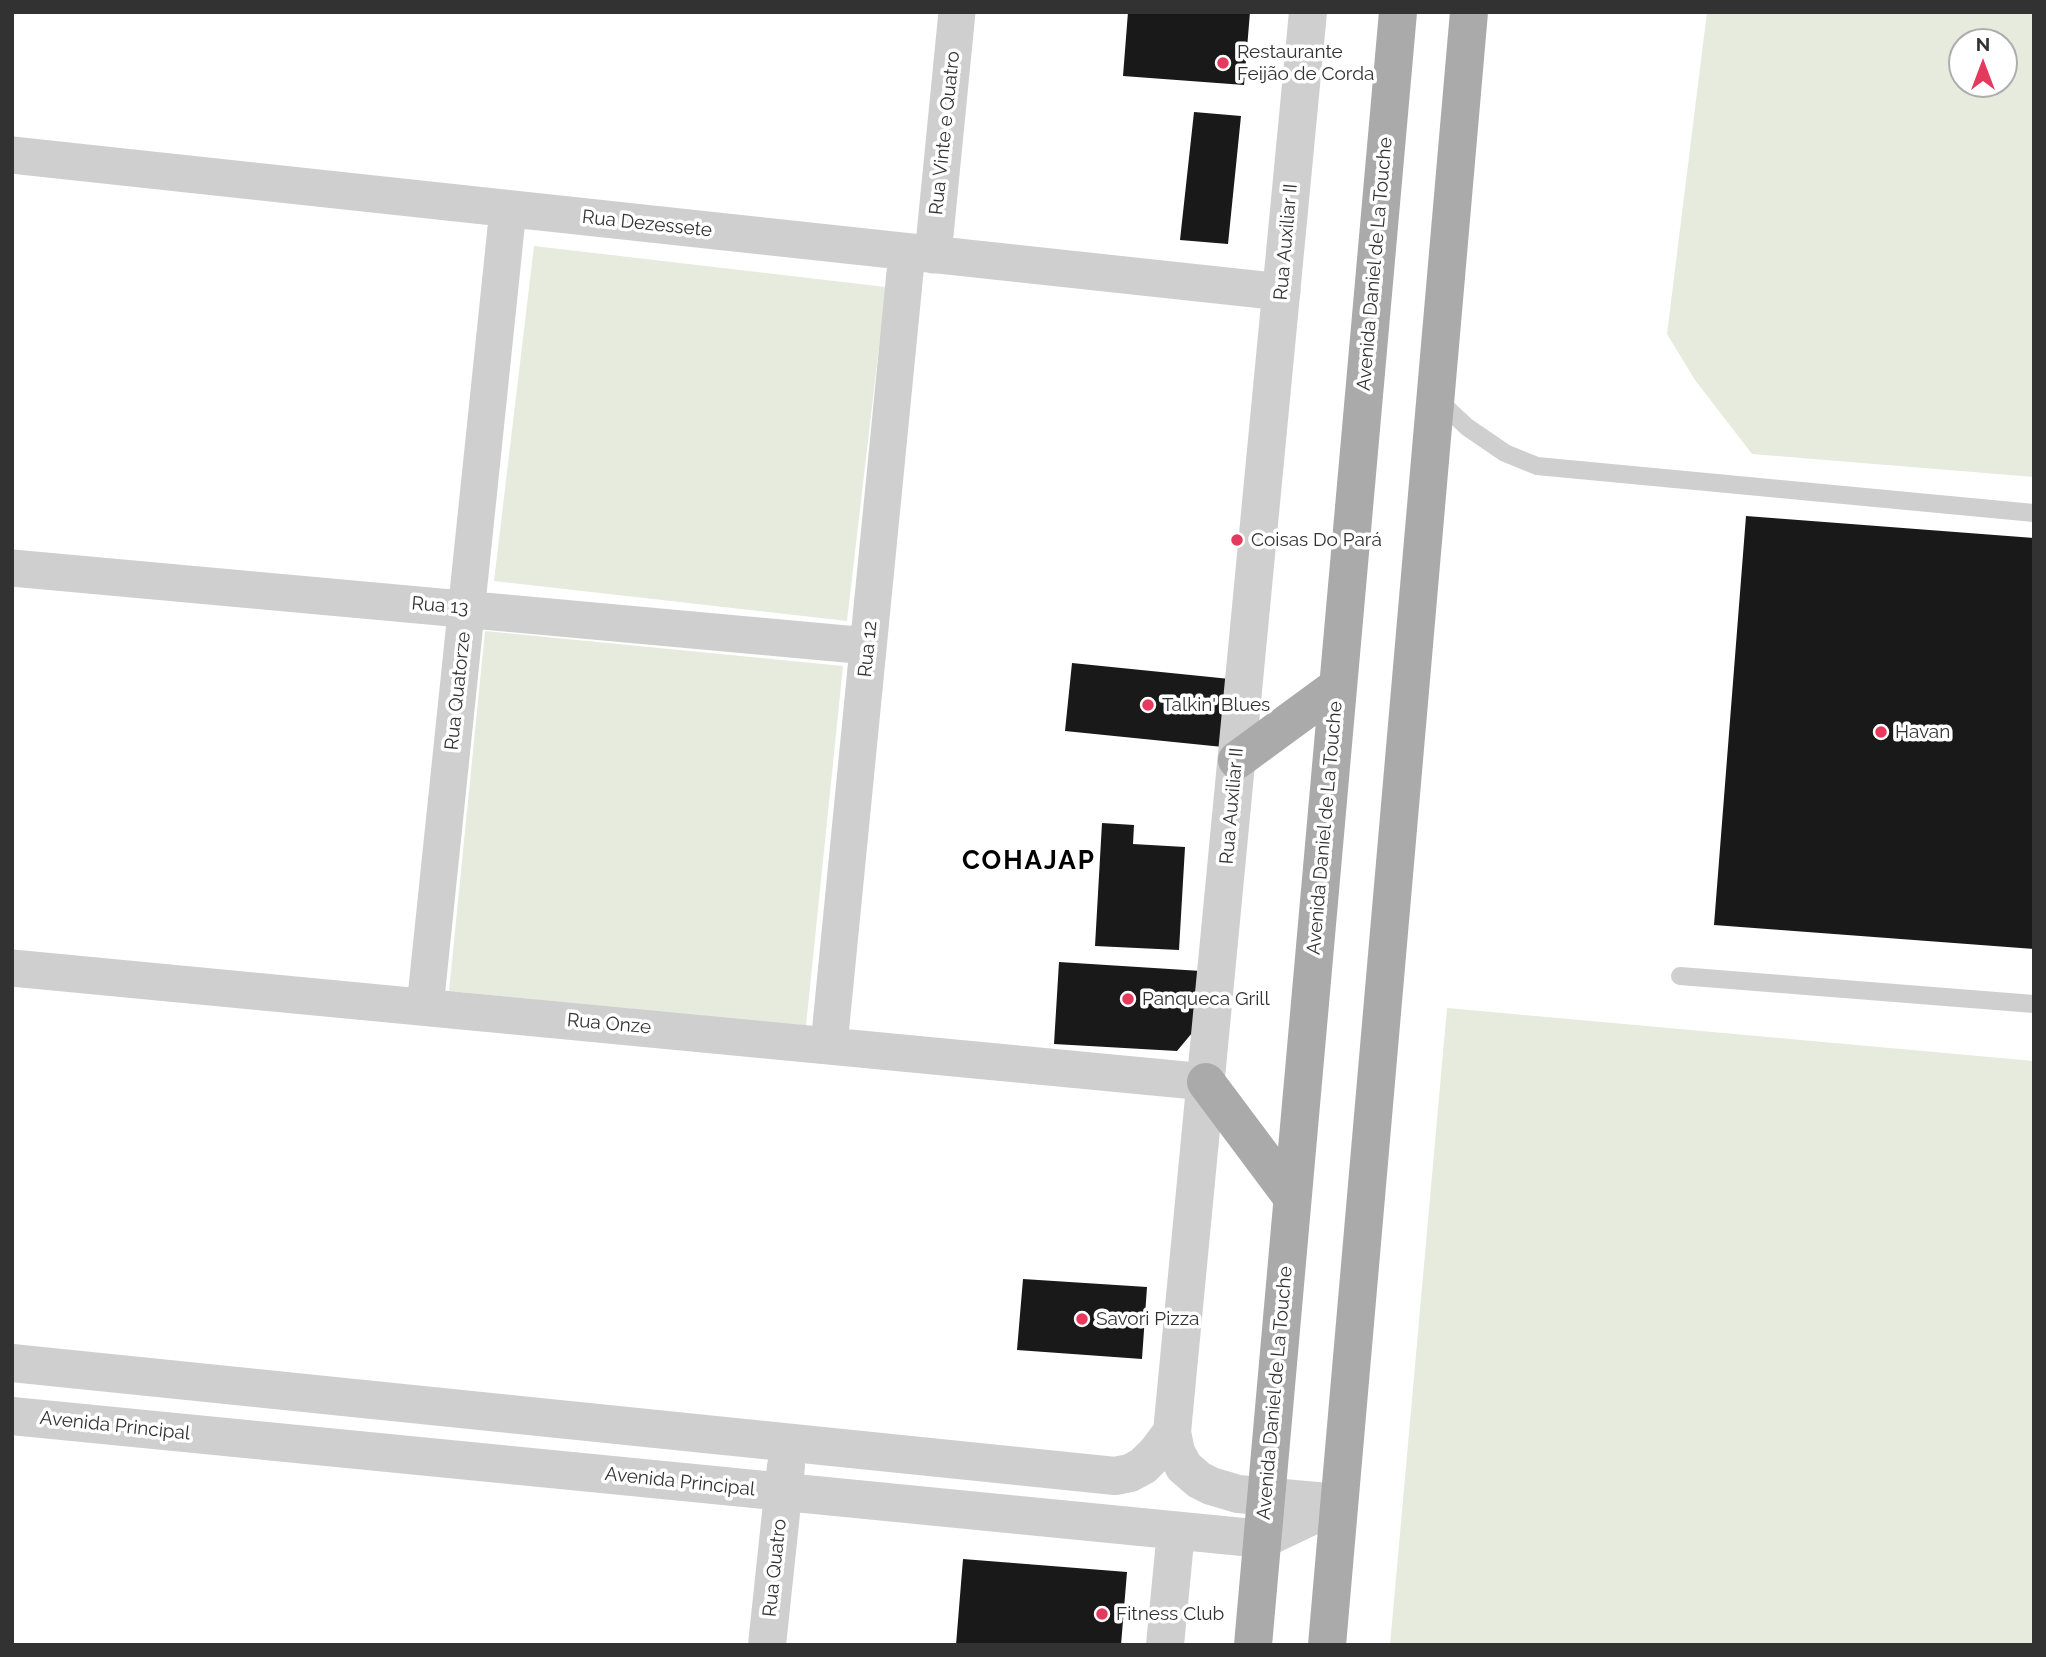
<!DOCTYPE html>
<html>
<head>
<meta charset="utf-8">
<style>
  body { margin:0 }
  #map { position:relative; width:2046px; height:1657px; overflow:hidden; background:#fff; font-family:Raleway,sans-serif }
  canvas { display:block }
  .frame { position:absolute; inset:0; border:14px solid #323232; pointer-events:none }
  .north { position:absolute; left:1948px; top:28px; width:70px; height:70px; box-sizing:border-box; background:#fff; border:2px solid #adadad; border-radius:50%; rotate:0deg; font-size:19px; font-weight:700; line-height:28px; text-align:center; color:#323232 }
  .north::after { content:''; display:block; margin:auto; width:24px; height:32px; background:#e5395e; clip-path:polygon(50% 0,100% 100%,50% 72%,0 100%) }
</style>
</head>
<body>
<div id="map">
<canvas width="2046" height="1657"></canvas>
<div class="frame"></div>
<div class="north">N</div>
</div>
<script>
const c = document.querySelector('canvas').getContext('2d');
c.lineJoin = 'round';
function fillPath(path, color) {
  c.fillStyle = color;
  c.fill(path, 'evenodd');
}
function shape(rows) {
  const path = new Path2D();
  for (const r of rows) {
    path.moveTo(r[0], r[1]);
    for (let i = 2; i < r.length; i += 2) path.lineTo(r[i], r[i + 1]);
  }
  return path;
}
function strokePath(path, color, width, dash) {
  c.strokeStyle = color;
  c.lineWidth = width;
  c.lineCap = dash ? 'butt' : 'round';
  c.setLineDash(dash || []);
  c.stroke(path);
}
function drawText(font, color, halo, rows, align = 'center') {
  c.font = font + ' Raleway,sans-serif';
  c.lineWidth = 7;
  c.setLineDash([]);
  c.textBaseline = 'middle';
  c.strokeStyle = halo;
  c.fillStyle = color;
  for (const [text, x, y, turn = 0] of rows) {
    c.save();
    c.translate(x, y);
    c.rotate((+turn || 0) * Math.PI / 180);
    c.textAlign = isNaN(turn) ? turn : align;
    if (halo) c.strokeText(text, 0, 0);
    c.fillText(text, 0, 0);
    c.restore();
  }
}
const green = shape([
  [1707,12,2034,12,2034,477,1752,454,1695,380,1667,334],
  [1962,42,2004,42,2004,84,1962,84],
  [534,246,886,287,847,621,494,581],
  [485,631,843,666,806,1026,449,991],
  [1447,1008,2034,1061,2034,1645,1390,1645]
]);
const building = shape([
  [1128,12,1250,12,1244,85,1123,76],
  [1194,112,1241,116,1228,244,1180,240],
  [1746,516,2034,538,2034,949,1714,925],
  [1072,663,1230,679,1223,747,1065,731],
  [1102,823,1134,825,1133,844,1185,847,1179,950,1095,946],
  [1059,962,1201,971,1197,1027,1177,1051,1054,1044],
  [1023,1279,1147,1287,1142,1359,1017,1350],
  [963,1559,1127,1572,1121,1645,956,1645]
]);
const service = shape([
  [1438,400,1467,427,1505,453,1537,466,2034,513],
  [1680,976,2034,1004]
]);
const minor = shape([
  [12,155,1282,292],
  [933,255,957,12],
  [12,568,868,646],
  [12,968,1206,1082],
  [425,1007,508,209],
  [829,1045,907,252]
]);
const tertiary = shape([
  [1308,12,1172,1432,1176,1452,1184,1467,1199,1480,1211,1486,1238,1494,1339,1503],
  [12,1363,1115,1476,1130,1473,1143,1466,1157,1452,1172,1432],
  [12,1416,1263,1539,1337,1504],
  [767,1645,786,1466],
  [1165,1645,1176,1531]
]);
const primary = shape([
  [1237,760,1338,686],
  [1206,1082,1292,1197],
  [1253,1645,1398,12],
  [1327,1645,1469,12]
]);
const markers = [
  [1223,63,7,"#e5395e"],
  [1237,540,7,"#e5395e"],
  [1148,705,7,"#e5395e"],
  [1881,732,7,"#e5395e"],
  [1128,999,7,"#e5395e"],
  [1082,1319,7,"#e5395e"],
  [1102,1614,7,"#e5395e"]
];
const poiNames = [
  ["Restaurante",1237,52],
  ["Feijão de Corda",1237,74],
  ["Coisas Do Pará",1251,540],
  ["Talkin' Blues",1162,705],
  ["Havan",1895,732],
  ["Panqueca Grill",1142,999],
  ["Savori Pizza",1096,1319],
  ["Fitness Club",1116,1614]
];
const streetNames = [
  ["Rua Vinte e Quatro",945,133,-84],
  ["Rua Dezessete",647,224,6],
  ["Rua Auxiliar II",1286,242,-85],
  ["Avenida Daniel de La Touche",1375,264,-85],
  ["Rua 13",440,606,5],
  ["Rua 12",868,649,-84],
  ["Rua Quatorze",458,691,-84],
  ["Rua Auxiliar II",1232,806,-85],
  ["Avenida Daniel de La Touche",1325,828,-85],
  ["Rua Onze",609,1024,5],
  ["Avenida Daniel de La Touche",1275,1393,-85],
  ["Avenida Principal",115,1426,6],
  ["Avenida Principal",680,1482,6],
  ["Rua Quatro",775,1568,-84]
];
const districtNames = [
  ["COHAJAP",1029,861]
];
fillPath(green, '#e7ebde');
fillPath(building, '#191919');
strokePath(service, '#cfcfcf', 18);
strokePath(minor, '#cfcfcf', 37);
strokePath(tertiary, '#cfcfcf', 38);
strokePath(primary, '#aaa', 38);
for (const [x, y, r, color] of markers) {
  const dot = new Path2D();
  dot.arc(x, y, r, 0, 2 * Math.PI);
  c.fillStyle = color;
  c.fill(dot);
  strokePath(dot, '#fff', 2.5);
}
drawText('19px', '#323232', '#fff', poiNames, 'left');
drawText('19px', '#323232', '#fff', streetNames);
c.letterSpacing = '2px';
drawText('bold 26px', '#000', '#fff', districtNames);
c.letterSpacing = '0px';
</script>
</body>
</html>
